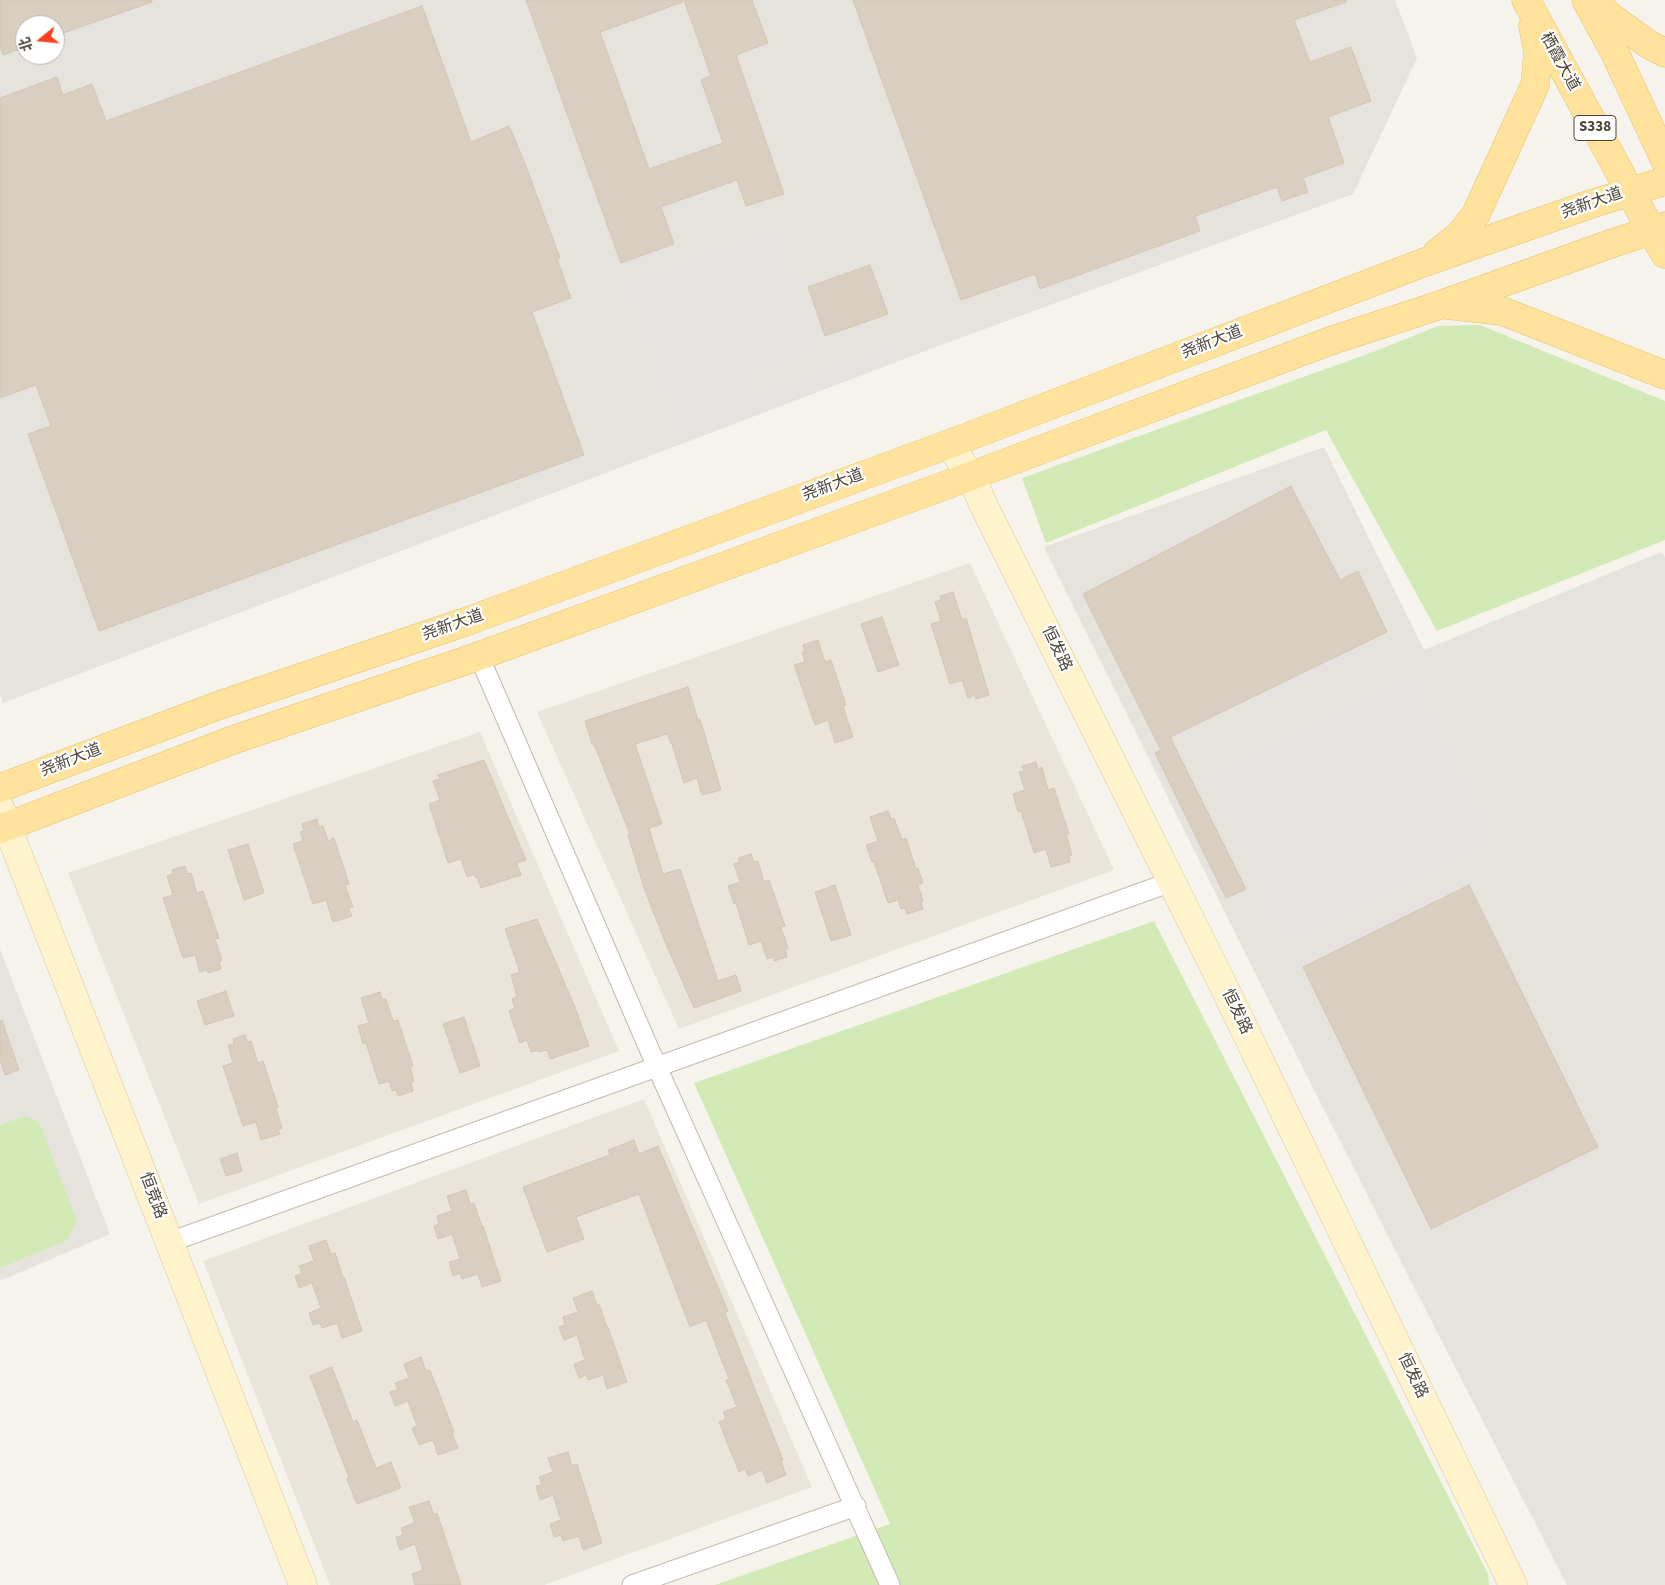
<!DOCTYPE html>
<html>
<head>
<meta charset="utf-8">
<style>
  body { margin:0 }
  #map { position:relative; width:1665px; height:1585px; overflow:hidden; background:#f6f3ec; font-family:"Source Sans 3","Noto Sans SC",sans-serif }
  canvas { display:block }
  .north { position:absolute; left:15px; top:15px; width:50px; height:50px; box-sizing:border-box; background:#fff; border:1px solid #b7b4b0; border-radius:50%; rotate:253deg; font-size:14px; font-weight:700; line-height:20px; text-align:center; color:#4b4439 }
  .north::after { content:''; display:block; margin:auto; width:18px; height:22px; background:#fc3f1d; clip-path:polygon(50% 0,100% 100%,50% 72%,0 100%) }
</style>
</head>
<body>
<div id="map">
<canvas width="1665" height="1585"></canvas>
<div class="north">北</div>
</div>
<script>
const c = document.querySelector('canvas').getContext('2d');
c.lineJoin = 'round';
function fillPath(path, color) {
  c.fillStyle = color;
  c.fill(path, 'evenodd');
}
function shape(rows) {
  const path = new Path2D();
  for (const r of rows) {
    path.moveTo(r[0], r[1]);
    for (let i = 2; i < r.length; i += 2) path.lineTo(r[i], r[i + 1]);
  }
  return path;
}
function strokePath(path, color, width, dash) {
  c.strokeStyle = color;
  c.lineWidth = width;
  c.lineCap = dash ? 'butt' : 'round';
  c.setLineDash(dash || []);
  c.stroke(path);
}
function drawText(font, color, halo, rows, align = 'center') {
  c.font = font + ' "Source Sans 3","Noto Sans SC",sans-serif';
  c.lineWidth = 4.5;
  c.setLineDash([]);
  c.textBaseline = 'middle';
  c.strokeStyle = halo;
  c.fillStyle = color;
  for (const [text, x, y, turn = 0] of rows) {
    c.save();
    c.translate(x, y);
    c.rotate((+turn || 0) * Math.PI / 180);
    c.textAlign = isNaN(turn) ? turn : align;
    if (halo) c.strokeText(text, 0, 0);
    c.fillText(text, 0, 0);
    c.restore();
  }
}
const residential = shape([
  [970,563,1114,870,679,1029,537,712],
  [480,732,619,1051,199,1204,68,873],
  [644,1099,812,1487,544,1585,330,1585,203,1261]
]);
const industrial = shape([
  [0,0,1395,0,1417,58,1353,194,933,348,3,703,0,695],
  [25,25,55,25,55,55,25,55],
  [1324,447,1424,650,1661,552,1665,557,1665,1585,1567,1585,1417,1293,1257,977,1044,547],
  [0,949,110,1234,0,1281]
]);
const green = shape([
  [1480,325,1665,401,1665,540,1437,631,1326,430,1046,543,1022,478,1373,352,1438,326],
  [1154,921,1488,1574,1489,1585,715,1585,890,1524,694,1083],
  [25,1116,39,1122,77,1221,67,1240,0,1268,0,1125]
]);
const parking = shape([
  [772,231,815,347,738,376,747,399,889,347,894,362,686,439,629,284],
  [1410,680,1492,839,1287,939,1210,779]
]);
const building = shape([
  [0,0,152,0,152,2,55,36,55,25,25,25,25,47,3,55,0,47,0,0],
  [526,0,682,0,683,2,600,32,649,169,723,143,701,80,711,76,684,0,752,0,768,43,736,55,784,194,746,206,737,180,661,207,674,244,621,263,526,0],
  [853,0,1346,0,1346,2,1294,20,1310,62,1351,47,1371,101,1328,117,1344,163,1303,178,1308,192,1282,201,1277,187,1195,216,1200,231,1040,289,1035,274,961,300,853,0],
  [422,6,471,142,509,126,522,156,560,258,557,259,571,298,532,312,584,455,99,631,28,434,51,426,36,385,0,398,0,98,57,77,63,95,92,84,106,121,422,6],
  [870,265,888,314,825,336,808,287,870,265],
  [1291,486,1340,580,1358,571,1387,632,1170,737,1246,889,1226,898,1155,753,1161,750,1083,594,1291,486],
  [953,592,962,620,966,618,989,695,976,699,975,695,968,698,962,680,950,684,931,624,941,621,935,602,941,600,940,596,953,592],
  [882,617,899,665,878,672,861,624,882,617],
  [818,640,825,662,831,660,846,705,843,706,853,737,835,743,828,720,815,725,794,665,805,662,802,652,805,652,803,645,818,640],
  [688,687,698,720,700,719,721,790,702,795,697,778,684,783,672,744,671,744,667,734,635,744,662,824,649,828,663,874,680,869,718,981,736,975,741,991,694,1008,666,944,645,891,628,835,630,834,594,744,592,744,585,721,688,687],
  [484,760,526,860,517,863,521,875,481,888,477,877,475,877,474,874,467,877,461,859,448,863,429,804,440,800,433,781,440,779,438,775,484,760],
  [1036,762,1038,769,1042,767,1048,790,1054,788,1069,834,1066,834,1072,855,1069,856,1070,862,1051,867,1046,849,1034,853,1021,811,1018,812,1013,794,1025,790,1019,772,1024,771,1022,766,1036,762],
  [888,811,891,819,894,818,902,840,906,838,916,869,918,868,923,883,918,885,923,901,921,902,923,909,907,914,905,908,901,909,898,900,888,903,874,862,872,862,866,845,878,841,870,817,888,811],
  [317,819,319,827,323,826,328,841,334,838,349,884,345,885,353,907,349,908,352,916,333,922,326,900,313,904,293,844,303,841,300,832,304,831,302,824,317,819],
  [248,844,264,893,244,900,228,850,248,844],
  [751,854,754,862,758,861,764,882,769,880,785,926,781,927,788,948,785,949,787,957,774,961,773,957,767,959,761,941,749,945,736,903,734,904,728,886,740,882,734,864,740,862,738,858,751,854],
  [185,866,187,874,191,873,197,893,203,891,219,938,215,939,222,960,219,961,221,969,208,973,207,970,200,972,195,955,183,958,163,898,173,895,167,876,173,874,172,870,185,866],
  [835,885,851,935,831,941,815,892,835,885],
  [1469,885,1598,1147,1431,1229,1303,967,1469,885],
  [537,919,575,1007,589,1046,550,1059,547,1050,538,1052,538,1050,531,1052,527,1040,520,1043,509,1011,515,1008,512,999,517,997,511,975,520,972,505,929,537,919],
  [226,991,234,1016,205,1025,197,1001,226,991],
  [380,992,382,1000,386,999,393,1021,398,1020,413,1066,410,1067,414,1081,411,1082,413,1091,398,1096,396,1090,392,1091,389,1081,379,1084,366,1043,363,1044,358,1026,369,1023,361,998,380,992],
  [464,1017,480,1066,460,1073,443,1024,464,1017],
  [2,1020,19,1070,5,1075,0,1060,0,1021,2,1020],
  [245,1035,247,1042,251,1041,258,1063,263,1061,278,1107,276,1108,282,1128,278,1130,280,1134,261,1140,256,1122,243,1126,223,1066,233,1063,228,1045,234,1044,233,1039,245,1035],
  [634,1140,639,1154,658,1146,728,1311,725,1313,783,1460,781,1461,786,1475,767,1483,762,1470,748,1476,745,1469,739,1472,719,1422,726,1419,723,1412,737,1407,726,1380,729,1379,706,1320,690,1327,639,1194,576,1217,584,1239,547,1252,523,1187,610,1155,608,1150,634,1140],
  [237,1153,242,1171,226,1176,220,1159,237,1153],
  [466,1190,470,1204,474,1203,482,1227,483,1226,501,1281,482,1287,478,1274,462,1279,460,1273,453,1276,449,1262,460,1259,452,1234,438,1239,434,1226,439,1224,437,1216,452,1211,447,1196,466,1190],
  [326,1240,331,1254,335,1253,343,1277,344,1277,362,1331,342,1338,337,1323,322,1328,320,1323,313,1325,309,1313,321,1308,312,1283,299,1288,295,1276,302,1273,299,1266,314,1261,309,1246,326,1240],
  [592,1291,597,1305,599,1304,607,1327,608,1327,627,1382,607,1389,603,1375,588,1380,586,1375,579,1378,574,1364,585,1360,577,1335,564,1340,559,1327,565,1325,563,1317,578,1312,573,1298,592,1291],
  [421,1357,426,1371,430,1370,454,1432,452,1433,458,1448,438,1455,433,1440,419,1445,412,1428,417,1426,408,1401,395,1406,390,1392,398,1390,395,1383,409,1378,404,1364,421,1357],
  [332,1367,353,1422,357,1420,376,1468,391,1462,401,1488,357,1504,347,1479,349,1478,310,1376,332,1367],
  [568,1452,572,1466,577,1464,602,1543,583,1550,579,1536,563,1541,561,1535,554,1537,550,1524,561,1520,553,1495,540,1500,536,1486,542,1485,539,1477,553,1472,548,1458,568,1452],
  [429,1501,434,1515,437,1513,461,1585,415,1585,412,1574,423,1570,415,1544,400,1550,396,1537,403,1535,401,1528,415,1523,409,1507,429,1501]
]);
const street = shape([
  [479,656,657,1067,890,1585],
  [170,1242,1171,882],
  [632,1585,856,1506]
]);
const secondary = shape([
  [949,444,971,476,983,504,1222,983,1513,1585],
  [0,808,303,1585]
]);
const primary = shape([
  [1526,0,1651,230,1665,254],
  [1586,0,1615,53,1665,160],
  [1595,0,1608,15,1648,44,1665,53],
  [1437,253,1460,235,1476,214,1535,85,1538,52,1533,26],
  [1447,305,1502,311,1665,375],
  [0,788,217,706,465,622,949,444,1425,262,1591,204,1665,181],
  [0,829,230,741,479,656,971,476,1330,341,1440,305,1613,243,1665,226]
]);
const shields = [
  [1595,128,42]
];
const shieldNames = [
  ["S338",1595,128]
];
const streetNames = [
  ["栖霞大道",1559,62,61],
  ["尧新大道",1592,204,-19],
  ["尧新大道",1212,343,-21],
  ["尧新大道",833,486,-20],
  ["尧新大道",453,626,-19],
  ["恒发路",1056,649,64],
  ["尧新大道",71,761,-21],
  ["恒发路",1236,1012,64],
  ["恒竞路",152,1196,69],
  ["恒发路",1412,1376,64]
];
fillPath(residential, '#eae5da');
fillPath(industrial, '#e6e2dd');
fillPath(green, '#d2eab5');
fillPath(parking, '#e5e3e0');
fillPath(building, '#d8cfc1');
strokePath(building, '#d3c7b4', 1);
strokePath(street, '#c2bbae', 21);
strokePath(secondary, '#d6c79b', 29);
strokePath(primary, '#e6c16a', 29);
strokePath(street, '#fff', 19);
strokePath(secondary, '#fff3cd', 28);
strokePath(primary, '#ffe39c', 28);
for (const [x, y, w] of shields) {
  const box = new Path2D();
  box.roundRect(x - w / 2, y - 12.5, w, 25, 4);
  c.fillStyle = '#fff';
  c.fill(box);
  strokePath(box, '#4b4439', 1);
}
drawText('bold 15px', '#4b4439', null, shieldNames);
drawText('16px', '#4b4439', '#fff', streetNames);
</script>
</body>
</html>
